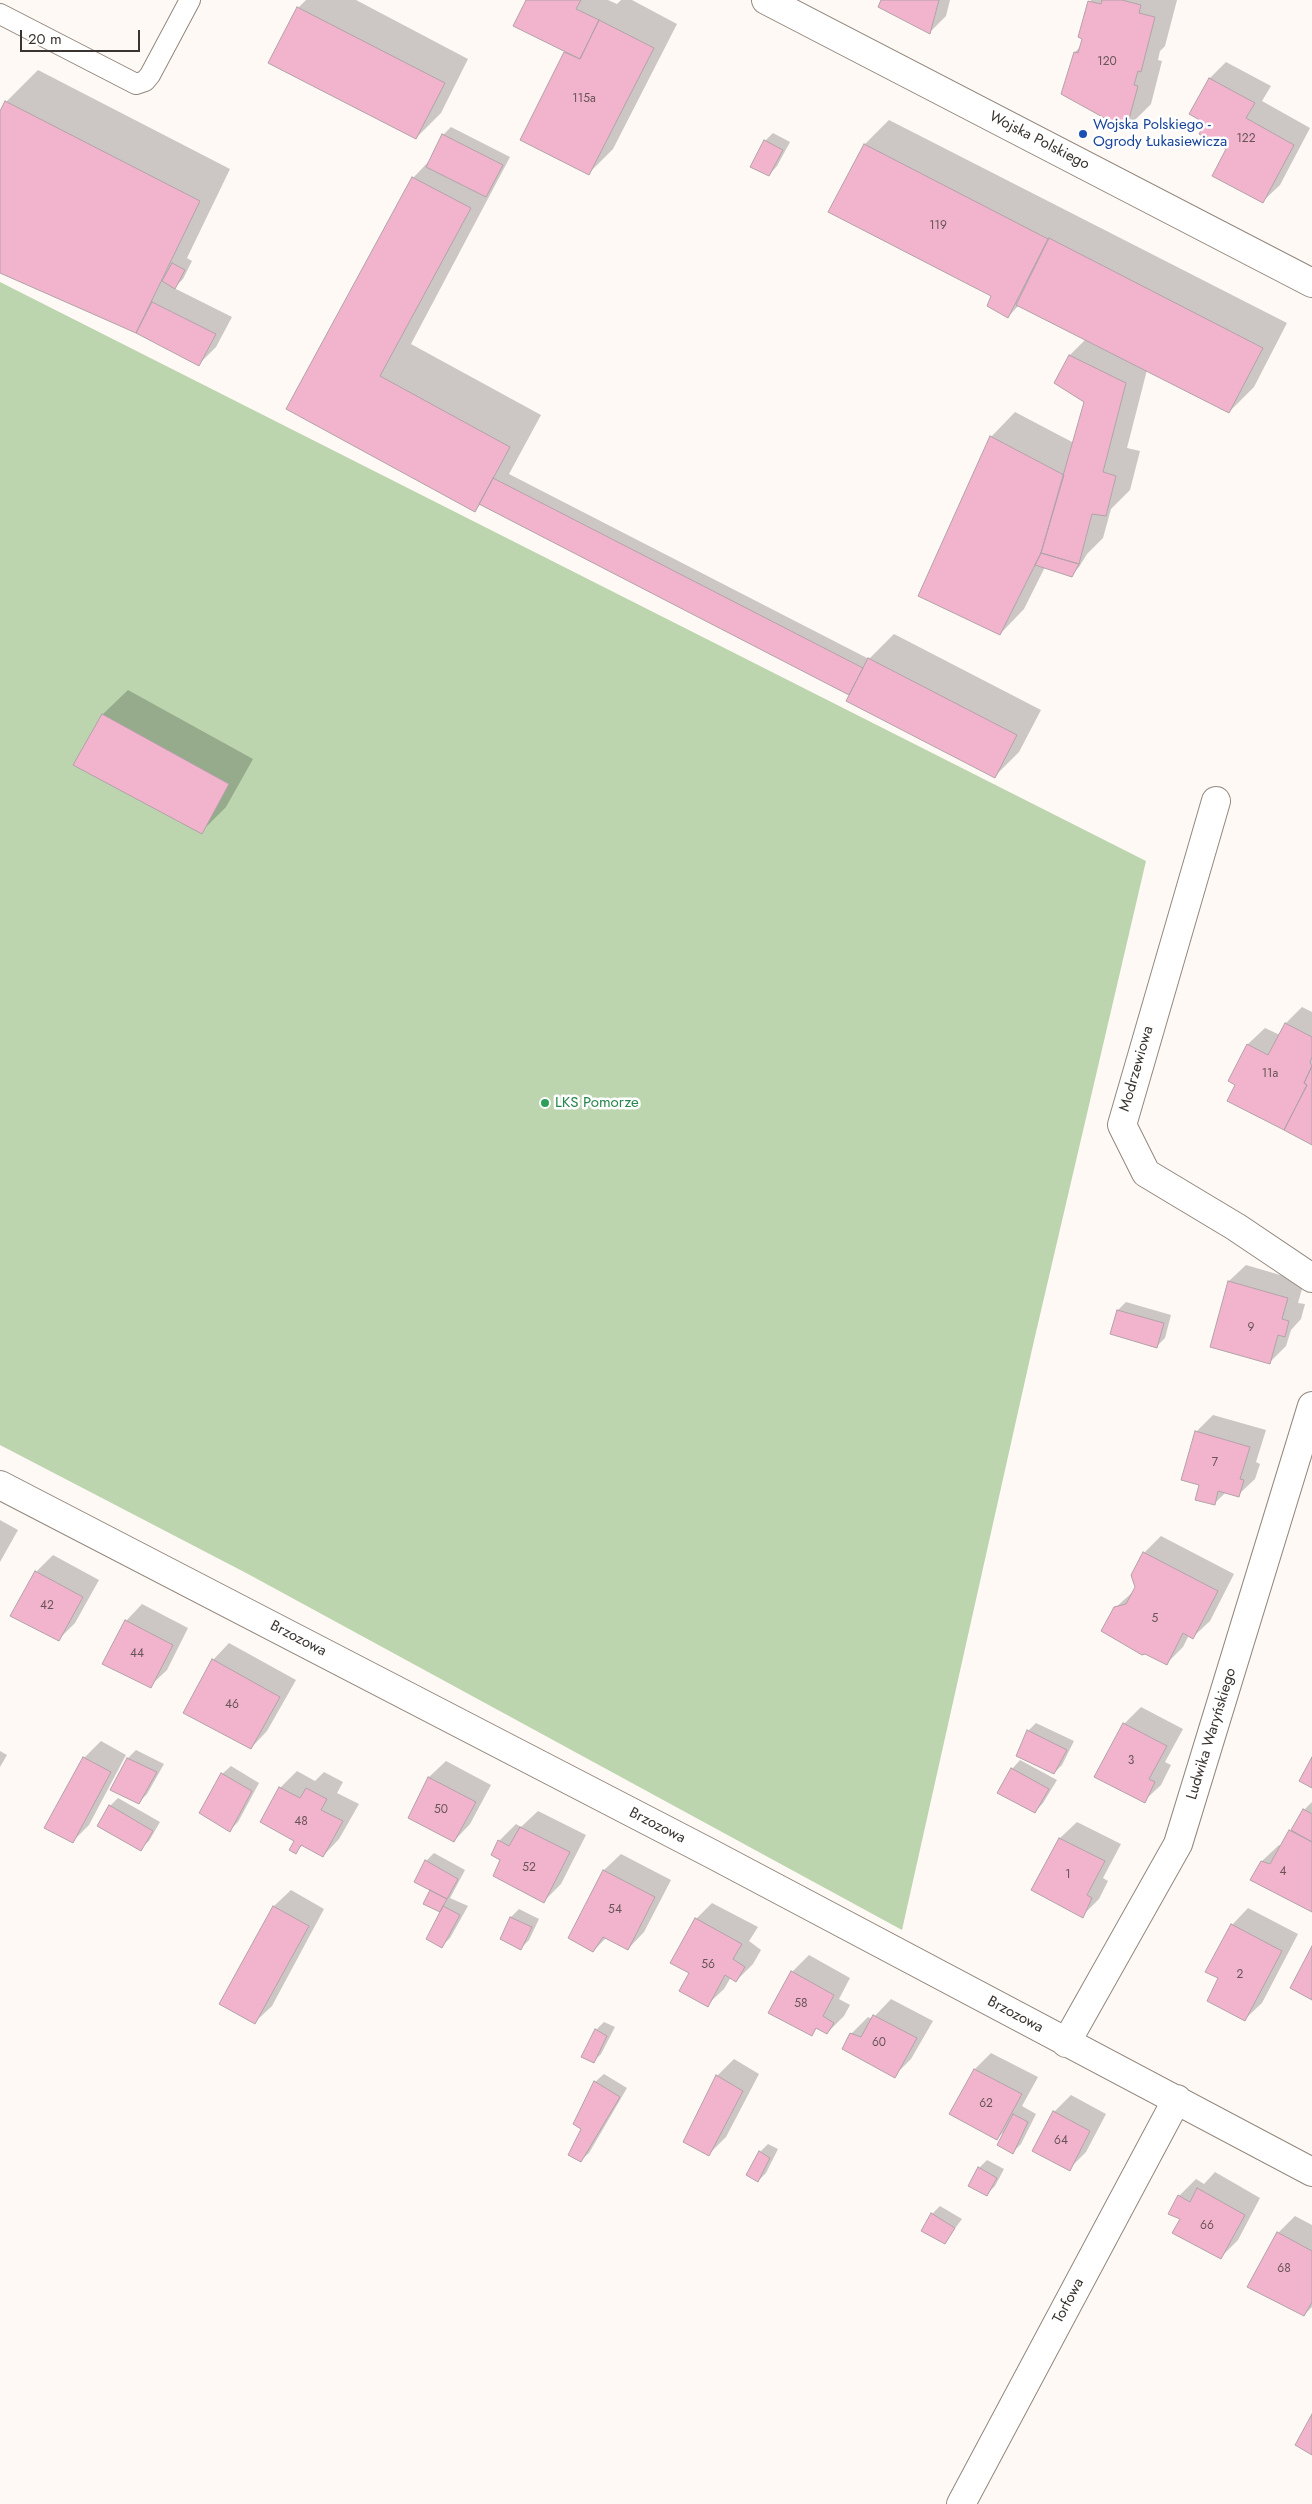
<!DOCTYPE html>
<html>
<head>
<meta charset="utf-8">
<style>
  body { margin:0 }
  #map { position:relative; width:1312px; height:2504px; overflow:hidden; background:#fff9f5; font-family:Jost,sans-serif }
  canvas { display:block }
  .scale { position:absolute; left:20px; top:30px; width:120px; height:22px; box-sizing:border-box; border:2px solid #3a3430; border-top:0; padding-left:6px; font-size:15px; line-height:18px; white-space:nowrap; color:#3a3430; -webkit-text-stroke:4px #fff; paint-order:stroke }
</style>
</head>
<body>
<div id="map">
<canvas width="1312" height="2504"></canvas>
<div class="scale">20 m</div>
</div>
<script>
const c = document.querySelector('canvas').getContext('2d');
c.lineJoin = 'round';
function fillPath(path, color) {
  c.fillStyle = color;
  c.fill(path, 'evenodd');
}
function shape(rows) {
  const path = new Path2D();
  for (const r of rows) {
    path.moveTo(r[0], r[1]);
    for (let i = 2; i < r.length; i += 2) path.lineTo(r[i], r[i + 1]);
  }
  return path;
}
function strokePath(path, color, width, dash) {
  c.strokeStyle = color;
  c.lineWidth = width;
  c.lineCap = dash ? 'butt' : 'round';
  c.setLineDash(dash || []);
  c.stroke(path);
}
function drawText(font, color, halo, rows, align = 'center') {
  c.font = font + ' Jost,sans-serif';
  c.lineWidth = 5;
  c.setLineDash([]);
  c.textBaseline = 'middle';
  c.strokeStyle = halo;
  c.fillStyle = color;
  for (const [text, x, y, turn = 0] of rows) {
    c.save();
    c.translate(x, y);
    c.rotate((+turn || 0) * Math.PI / 180);
    c.textAlign = isNaN(turn) ? turn : align;
    if (halo) c.strokeText(text, 0, 0);
    c.fillText(text, 0, 0);
    c.restore();
  }
}
const green = shape([
  [0,282,1146,861,1033,1345,902,1930,248,1574,0,1445]
]);
const shadow = shape([
  [306,0,356,0,468,59,441,113,416,138,270,62,298,8],
  [527,0,608,0,617,4,621,0,632,0,677,24,613,149,588,174,565,53,567,51],
  [882,0,950,0,946,16,930,32],
  [1091,0,1177,0,1165,46,1160,51,1158,60,1162,61,1151,104,1126,129,1075,52,1082,45],
  [1226,62,1271,86,1262,101,1310,128,1280,185,1263,201,1228,149,1207,122,1190,114,1210,78],
  [38,70,230,169,187,258,192,261,183,279,174,288,232,317,216,347,199,364,136,332,0,271,0,114,6,102],
  [889,120,1287,323,1254,387,1229,412,1147,370,1127,448,1140,451,1130,490,1111,509,1103,538,1087,554,1079,567,1071,575,1045,567,1024,609,1000,634,991,437,1015,412,1074,443,1086,401,1056,383,1070,355,1086,339,1019,305,1008,317,993,296,865,144],
  [451,127,510,157,411,344,541,415,509,474,869,659,894,634,1041,710,1019,752,995,776,852,690,849,693,481,504,474,510,288,408,413,178,431,159,443,135],
  [773,133,790,142,777,166,769,175,765,141],
  [128,690,253,759,226,807,201,832,75,764,103,714],
  [1302,1007,1312,1012,1312,1144,1229,1080,1248,1044,1265,1028,1280,1035,1286,1023],
  [1246,1265,1304,1282,1298,1303,1305,1304,1301,1319,1291,1330,1286,1346,1269,1363,1211,1346,1229,1281],
  [1126,1302,1171,1315,1165,1338,1156,1347,1118,1310],
  [1213,1415,1266,1430,1256,1462,1260,1464,1255,1479,1238,1495,1226,1492,1214,1504,1200,1484,1196,1432],
  [0,1520,18,1530,0,1562],
  [1161,1536,1234,1574,1210,1621,1193,1637,1189,1635,1183,1647,1166,1664,1115,1608,1135,1590,1136,1587,1133,1575,1145,1552],
  [53,1555,99,1580,75,1623,59,1639,36,1572],
  [142,1604,188,1628,167,1670,150,1686,126,1621],
  [229,1643,296,1680,267,1731,251,1748,213,1660],
  [1141,1707,1183,1729,1165,1762,1171,1765,1161,1785,1144,1801,1124,1724],
  [1036,1723,1074,1741,1062,1765,1054,1773,1028,1731],
  [101,1741,126,1755,89,1825,73,1841,84,1758],
  [136,1750,164,1764,147,1794,139,1802,111,1789,128,1758],
  [0,1751,7,1755,0,1767],
  [1020,1760,1057,1780,1043,1803,1035,1812,999,1793,1012,1769],
  [446,1761,491,1785,470,1824,454,1841,409,1817,429,1777],
  [231,1766,259,1783,238,1822,230,1830,222,1774],
  [297,1771,315,1781,324,1772,343,1782,337,1793,359,1804,339,1839,323,1856,303,1845,295,1852,295,1841,280,1788],
  [118,1798,160,1822,149,1841,140,1849,110,1806],
  [1312,1802,1312,1910,1252,1879,1262,1861,1279,1845,1282,1846,1304,1810],
  [538,1811,586,1835,561,1884,544,1901,502,1859,499,1841,516,1824,521,1827],
  [1077,1822,1121,1844,1103,1878,1108,1881,1099,1899,1082,1916,1033,1889,1060,1838],
  [434,1853,465,1870,450,1898,468,1906,450,1938,442,1946,442,1912,432,1889,426,1861],
  [621,1854,671,1880,644,1932,628,1949,606,1938,593,1951,570,1938,604,1870],
  [291,1890,324,1909,272,2006,255,2022,221,2004,274,1906],
  [712,1903,758,1927,749,1941,761,1950,753,1964,736,1981,731,1977,724,1989,707,2005,690,1973,696,1919],
  [1248,1908,1298,1934,1262,2003,1245,2019,1219,1978,1232,1925],
  [519,1909,539,1919,529,1940,521,1948,501,1938,511,1917],
  [809,1955,850,1978,839,1999,850,2005,844,2016,827,2033,818,2027,811,2034,792,1972],
  [891,1999,933,2021,911,2059,894,2076,851,2034,868,2017,872,2019],
  [604,2022,615,2027,601,2054,593,2062,596,2030],
  [991,2053,1038,2077,1022,2106,1036,2114,1021,2144,1013,2152,1006,2130,997,2138,951,2113,975,2069],
  [734,2059,759,2074,726,2137,709,2154,685,2142,717,2076],
  [604,2074,627,2088,589,2153,580,2161,582,2128,595,2082],
  [1071,2095,1106,2114,1086,2152,1069,2169,1033,2150,1054,2112],
  [768,2144,778,2149,766,2173,758,2181,760,2152],
  [987,2160,1004,2169,995,2186,987,2194,979,2168],
  [1215,2172,1260,2198,1238,2240,1221,2257,1181,2219,1179,2196,1196,2179,1204,2184],
  [940,2206,962,2219,944,2243,932,2214],
  [1295,2216,1312,2225,1312,2307,1304,2315,1278,2233]
]);
const building = shape([
  [526,0,581,0,576,9,599,20,580,59,513,26,526,0],
  [881,0,939,0,930,34,878,7,881,0],
  [1102,0,1122,0,1141,5,1139,13,1155,17,1141,72,1138,71,1134,85,1138,86,1126,130,1061,94,1074,52,1078,53,1082,39,1078,37,1088,1,1101,4,1102,0],
  [297,7,445,83,416,139,268,63,297,7],
  [599,20,654,48,589,175,520,140,564,52,580,59,599,20],
  [1209,78,1255,103,1246,118,1294,145,1263,203,1212,176,1226,149,1199,134,1205,123,1189,114,1209,78],
  [5,101,200,201,136,333,0,273,0,111,5,101],
  [442,134,503,165,486,197,426,167,442,134],
  [764,140,783,150,769,176,750,167,764,140],
  [864,144,1048,239,1008,318,987,306,991,296,828,212,864,144],
  [412,177,471,208,380,376,510,447,475,512,286,409,412,177],
  [1049,238,1263,348,1229,413,1016,305,1049,238],
  [172,263,185,270,175,289,162,281,172,263],
  [152,302,216,334,199,366,136,333,152,302],
  [1069,355,1126,383,1103,472,1116,476,1106,516,1092,514,1079,564,1041,553,1084,402,1054,383,1069,355],
  [990,436,1064,475,1041,553,1000,635,918,596,990,436],
  [493,478,863,668,849,695,479,504,493,478],
  [1041,553,1079,564,1072,577,1035,565,1041,553],
  [868,658,1017,735,995,778,846,701,868,658],
  [102,714,229,784,202,834,73,765,102,714],
  [1285,1023,1312,1037,1312,1057,1310,1062,1312,1066,1304,1083,1307,1085,1284,1130,1227,1101,1235,1085,1228,1081,1247,1044,1268,1055,1285,1023],
  [1312,1066,1312,1145,1284,1130,1307,1085,1304,1083,1312,1066],
  [1228,1281,1288,1298,1282,1319,1289,1321,1285,1337,1278,1335,1270,1364,1210,1347,1228,1281],
  [1117,1310,1164,1323,1157,1348,1110,1334,1117,1310],
  [1195,1431,1250,1447,1240,1479,1244,1480,1239,1497,1218,1491,1215,1505,1195,1500,1199,1485,1181,1480,1195,1431],
  [1143,1552,1218,1591,1193,1639,1183,1633,1167,1665,1145,1654,1142,1655,1101,1631,1114,1607,1126,1604,1135,1587,1131,1575,1143,1552],
  [35,1571,83,1597,59,1641,10,1616,35,1571],
  [125,1620,173,1645,151,1688,102,1664,125,1620],
  [212,1659,280,1697,251,1749,183,1713,212,1659],
  [1123,1723,1167,1746,1149,1779,1155,1782,1145,1803,1094,1777,1123,1723],
  [1027,1730,1067,1750,1054,1774,1016,1756,1027,1730],
  [83,1757,111,1772,73,1843,44,1828,83,1757],
  [1312,1757,1312,1788,1299,1781,1312,1757],
  [127,1758,157,1772,139,1804,110,1790,127,1758],
  [1011,1768,1049,1789,1035,1813,997,1793,1011,1768],
  [221,1773,252,1791,230,1832,199,1813,221,1773],
  [428,1777,476,1802,454,1842,408,1818,428,1777],
  [279,1787,300,1798,306,1788,327,1799,321,1810,343,1821,323,1857,301,1845,296,1854,289,1850,294,1841,260,1822,279,1787],
  [109,1805,153,1831,141,1851,97,1826,109,1805],
  [1303,1809,1312,1814,1312,1842,1291,1830,1303,1809],
  [520,1827,570,1852,544,1903,493,1876,500,1860,491,1855,498,1840,509,1846,520,1827],
  [1289,1830,1312,1842,1312,1912,1250,1880,1261,1861,1270,1864,1289,1830],
  [1059,1838,1105,1861,1087,1895,1092,1898,1083,1918,1031,1890,1059,1838],
  [425,1860,458,1879,447,1899,414,1882,425,1860],
  [603,1870,655,1897,628,1950,603,1937,593,1952,568,1938,603,1870],
  [430,1890,447,1899,440,1912,423,1904,430,1890],
  [273,1906,309,1926,255,2024,219,2004,273,1906],
  [443,1906,460,1915,442,1948,426,1939,443,1906],
  [510,1917,532,1927,521,1950,500,1939,510,1917],
  [695,1918,742,1944,733,1959,745,1967,736,1982,725,1975,708,2007,679,1991,689,1973,670,1963,695,1918],
  [1231,1924,1282,1951,1245,2021,1207,2001,1218,1978,1205,1972,1231,1924],
  [1312,1946,1312,2000,1290,1988,1312,1946],
  [791,1971,834,1995,823,2016,834,2023,827,2034,816,2028,812,2036,768,2013,791,1971],
  [873,2015,917,2038,895,2078,842,2049,850,2033,861,2037,873,2015],
  [595,2029,607,2036,594,2063,581,2057,595,2029],
  [974,2069,1022,2094,997,2140,949,2114,974,2069],
  [716,2075,743,2091,709,2156,683,2142,716,2075],
  [594,2081,620,2097,581,2162,568,2155,581,2129,573,2124,594,2081],
  [1053,2111,1090,2131,1070,2171,1032,2151,1053,2111],
  [1013,2114,1028,2122,1013,2154,997,2145,1013,2114],
  [759,2151,770,2158,758,2182,746,2175,759,2151],
  [978,2167,997,2178,987,2196,968,2186,978,2167],
  [1197,2188,1245,2215,1221,2259,1172,2233,1180,2219,1168,2214,1178,2195,1190,2202,1197,2188],
  [931,2213,955,2228,945,2244,921,2231,931,2213],
  [1277,2232,1312,2251,1312,2302,1304,2316,1247,2287,1277,2232],
  [1312,2414,1312,2455,1295,2445,1312,2414]
]);
const lane = shape([
  [0,14,136,84,145,81,150,75,190,0]
]);
const street = shape([
  [766,0,1312,283],
  [1216,801,1122,1125,1146,1173,1236,1227,1312,1278],
  [0,1485,712,1854,1312,2172],
  [1066,2043,1178,1844,1312,1406],
  [961,2504,1177,2099]
]);
const markers = [
  [1083,134,5,"#1a4fb4"],
  [545,1103,5,"#2e9e5b"]
];
const numberNames = [
  ["120",1107,62],
  ["115a",584,99],
  ["122",1246,139],
  ["119",938,226],
  ["11a",1270,1074],
  ["9",1251,1328],
  ["7",1215,1463],
  ["42",47,1606],
  ["5",1155,1619],
  ["44",137,1654],
  ["46",232,1705],
  ["3",1131,1761],
  ["50",441,1810],
  ["48",301,1822],
  ["52",529,1868],
  ["4",1283,1872],
  ["1",1068,1875],
  ["54",615,1910],
  ["56",708,1965],
  ["2",1240,1975],
  ["58",801,2004],
  ["60",879,2043],
  ["62",986,2104],
  ["64",1061,2141],
  ["66",1207,2226],
  ["68",1284,2269]
];
const transitNames = [
  ["Wojska Polskiego -",1093,125],
  ["Ogrody Łukasiewicza",1093,142]
];
const streetNames = [
  ["Wojska Polskiego",1039,141,27],
  ["Modrzewiowa",1137,1069,-74],
  ["Brzozowa",298,1639,27],
  ["Ludwika Waryńskiego",1212,1734,-73],
  ["Brzozowa",657,1826,27],
  ["Brzozowa",1015,2015,28],
  ["Torfowa",1069,2301,-62]
];
const leisureNames = [
  ["LKS Pomorze",555,1103]
];
fillPath(green, '#bcd5af');
fillPath(shadow, '#0003');
fillPath(building, '#f1b4cc');
strokePath(building, '#b2a2a8', 1);
strokePath(lane, '#93877d', 22);
strokePath(street, '#93877d', 30);
strokePath(lane, '#fff', 20);
strokePath(street, '#fff', 28);
for (const [x, y, r, color] of markers) {
  const dot = new Path2D();
  dot.arc(x, y, r, 0, 2 * Math.PI);
  c.fillStyle = color;
  c.fill(dot);
  strokePath(dot, '#fff', 2);
}
drawText('12px', '#685457', null, numberNames);
drawText('15px', '#164399', '#fff', transitNames, 'left');
drawText('15px', '#3a3430', '#fff', streetNames);
drawText('15px', '#27864d', '#fff', leisureNames, 'left');
</script>
</body>
</html>
